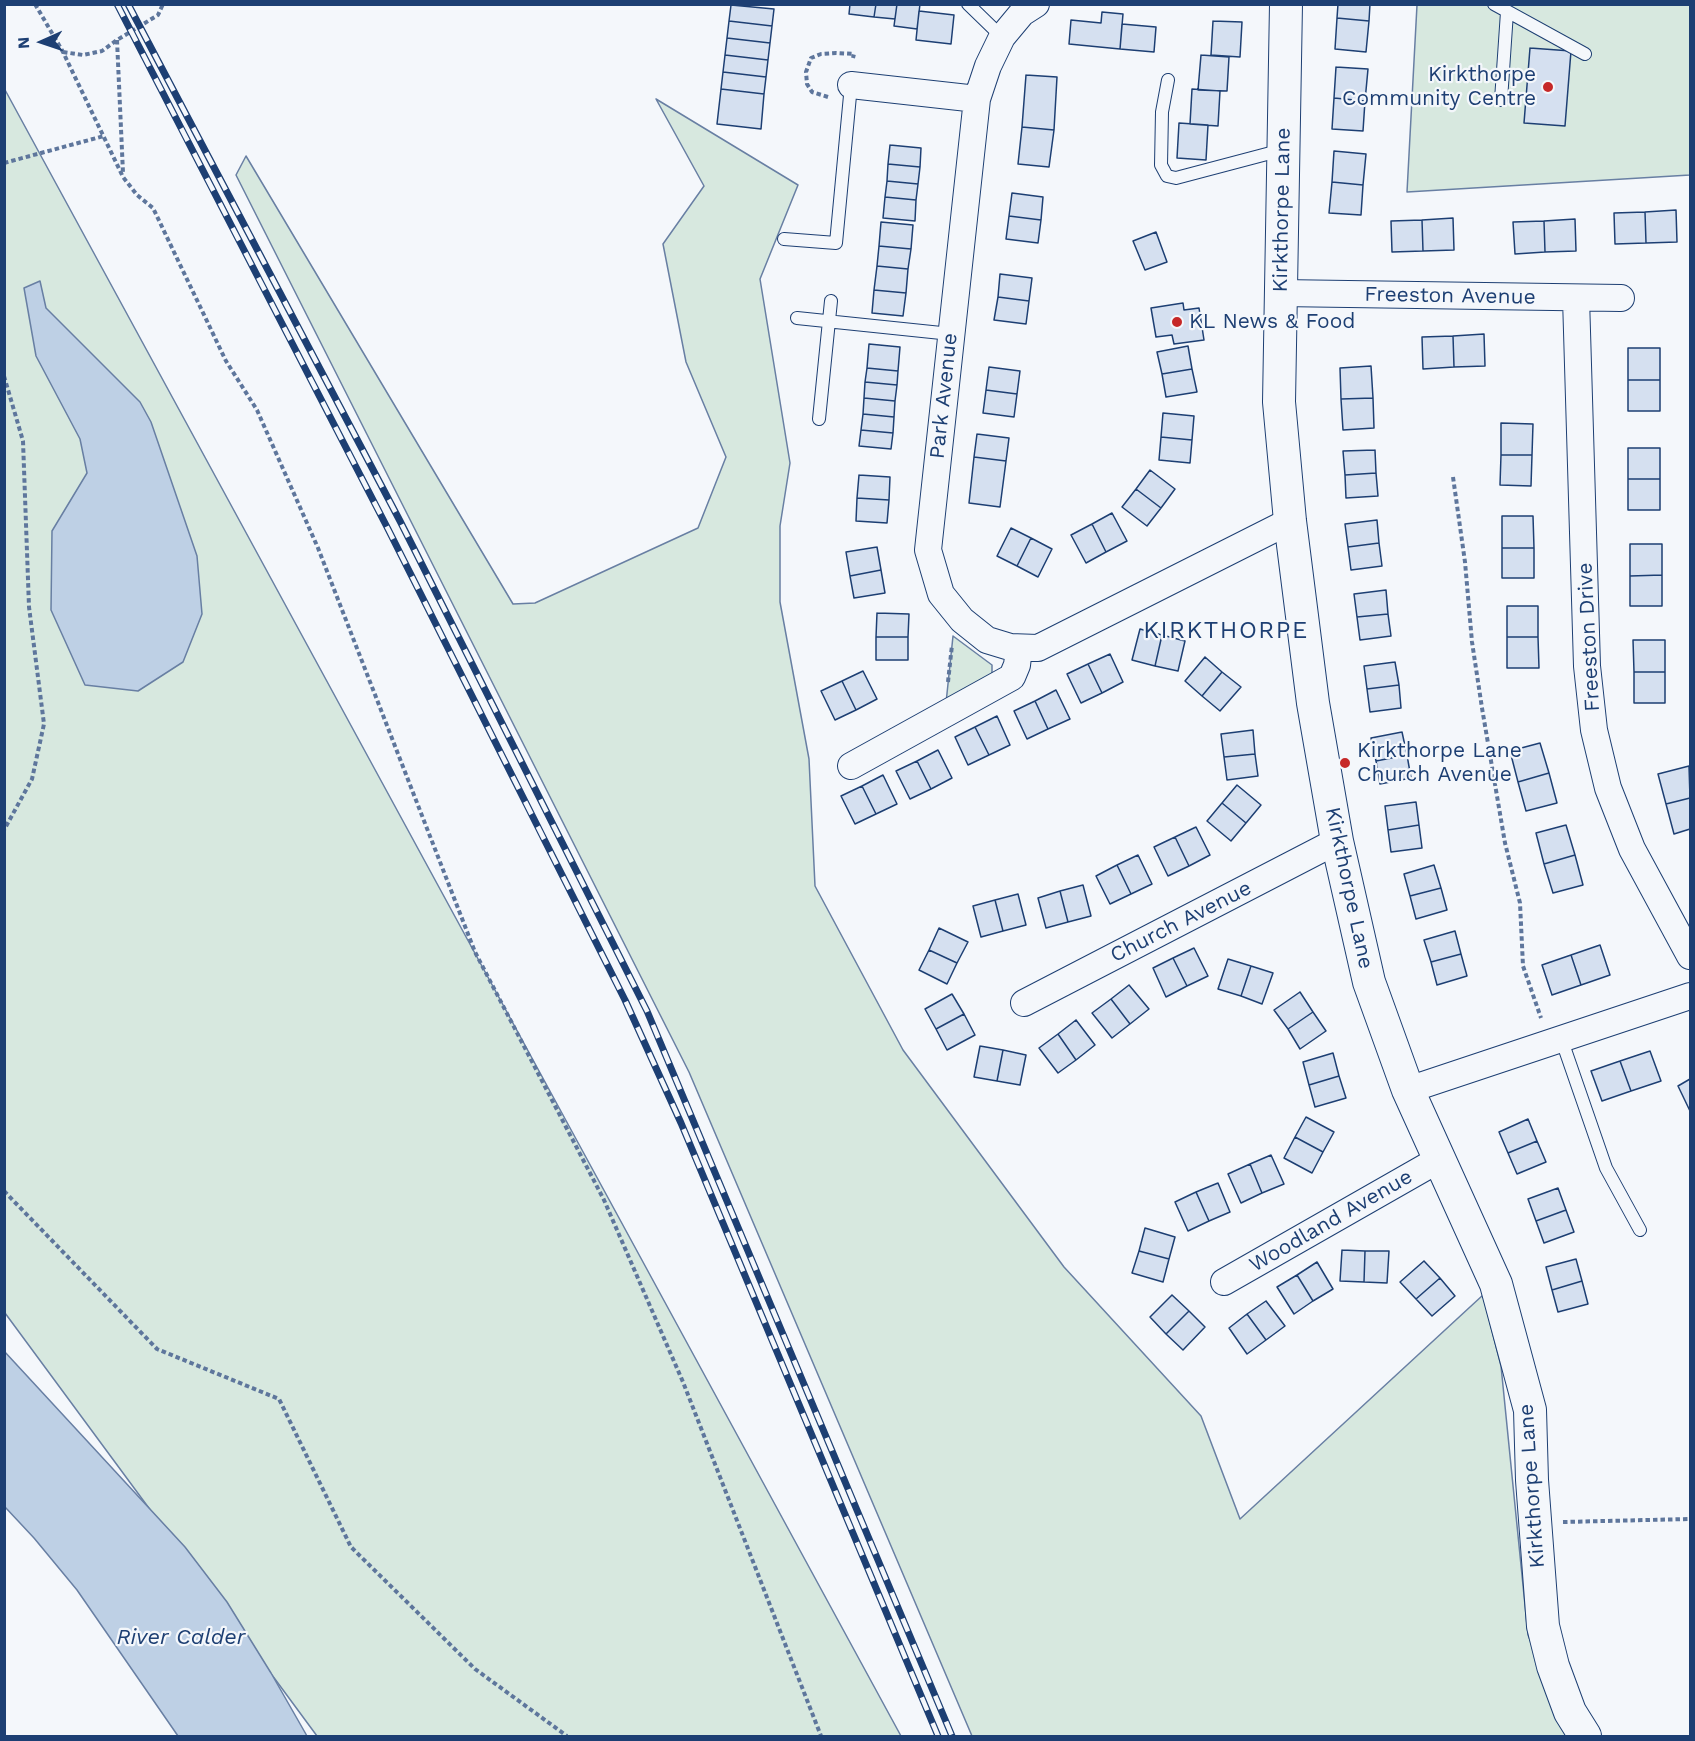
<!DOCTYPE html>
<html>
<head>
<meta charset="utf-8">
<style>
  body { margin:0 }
  #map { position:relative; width:1695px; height:1741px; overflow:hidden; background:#f4f7fb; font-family:"Work Sans",sans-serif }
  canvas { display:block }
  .frame { position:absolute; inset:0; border:6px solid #1d3f73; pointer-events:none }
  .north { position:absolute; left:12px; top:12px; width:60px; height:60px; -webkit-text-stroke:4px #f4f7fb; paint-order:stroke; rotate:267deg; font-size:16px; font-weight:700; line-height:24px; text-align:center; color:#1d3f73 }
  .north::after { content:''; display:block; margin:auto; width:21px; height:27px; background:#1d3f73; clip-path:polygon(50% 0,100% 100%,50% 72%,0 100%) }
</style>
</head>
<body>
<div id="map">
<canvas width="1695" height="1741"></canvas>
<div class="frame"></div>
<div class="north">N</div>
</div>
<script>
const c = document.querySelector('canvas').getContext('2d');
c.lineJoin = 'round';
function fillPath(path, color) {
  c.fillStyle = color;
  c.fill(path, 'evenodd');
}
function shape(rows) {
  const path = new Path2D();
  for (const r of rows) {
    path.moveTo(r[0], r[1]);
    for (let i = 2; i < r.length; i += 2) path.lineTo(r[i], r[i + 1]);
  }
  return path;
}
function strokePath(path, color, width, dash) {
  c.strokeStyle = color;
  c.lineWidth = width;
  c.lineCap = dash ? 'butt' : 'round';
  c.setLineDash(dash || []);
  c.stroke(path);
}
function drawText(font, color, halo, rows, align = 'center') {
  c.font = font + ' "Work Sans",sans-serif';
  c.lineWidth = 4.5;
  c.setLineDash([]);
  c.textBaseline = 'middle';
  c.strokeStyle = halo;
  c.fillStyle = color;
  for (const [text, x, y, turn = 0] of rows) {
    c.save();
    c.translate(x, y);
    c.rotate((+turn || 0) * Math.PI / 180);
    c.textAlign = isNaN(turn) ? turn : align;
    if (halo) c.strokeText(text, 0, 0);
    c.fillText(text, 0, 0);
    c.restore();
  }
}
const green = shape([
  [1417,5,1690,5,1690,175,1407,192,1417,5],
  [4,88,901,1736,317,1736,5,1313,4,88],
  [656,99,798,185,760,279,790,463,780,526,780,602,809,759,815,886,903,1050,1064,1267,1201,1416,1240,1519,1483,1295,1501,1366,1528,1635,1569,1736,972,1736,689,1072,236,175,246,156,513,604,535,603,698,528,726,457,686,362,663,244,704,186,656,99],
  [953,636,992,665,992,674,946,703,953,636]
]);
const water = shape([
  [40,281,46,308,140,402,151,422,197,556,202,614,183,662,138,691,85,685,51,610,52,531,87,473,80,439,36,356,24,288,40,281],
  [4,1351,185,1547,227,1602,271,1673,307,1736,178,1736,77,1590,34,1538,5,1507,4,1351]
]);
const building = shape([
  [850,4,876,4,874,17,849,14,850,4],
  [876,4,897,4,895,19,874,17,876,4],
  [897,4,920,4,917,29,894,26,897,4],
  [1338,4,1370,4,1369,21,1337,18,1338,4],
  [731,5,774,9,772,26,729,21,731,5],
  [919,11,954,15,951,44,916,40,919,11],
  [1102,12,1123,14,1120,49,1069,44,1071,20,1101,23,1102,12],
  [1337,18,1369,21,1366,52,1335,49,1337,18],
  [729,21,772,26,770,43,727,38,729,21],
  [1213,21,1242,22,1240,57,1211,55,1213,21],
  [1122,24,1156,27,1154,52,1120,49,1122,24],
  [727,38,770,43,768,60,725,55,727,38],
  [1530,48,1571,51,1565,126,1524,123,1530,48],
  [725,55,768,60,766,77,723,72,725,55],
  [1201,55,1229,57,1227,91,1198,90,1201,55],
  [1336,67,1368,69,1365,101,1334,98,1336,67],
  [723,72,766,77,764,94,721,89,723,72],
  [1026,75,1057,77,1054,130,1022,127,1026,75],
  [721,89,764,94,761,129,717,124,721,89],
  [1192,89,1220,91,1218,126,1190,124,1192,89],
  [1334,98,1365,101,1363,131,1332,129,1334,98],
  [1179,123,1208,125,1206,160,1177,158,1179,123],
  [1022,127,1054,130,1049,167,1018,164,1022,127],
  [890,145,921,148,920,167,888,164,890,145],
  [1334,151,1366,154,1363,185,1332,182,1334,151],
  [888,164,920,167,918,184,887,181,888,164],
  [887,181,918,184,916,200,885,197,887,181],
  [1332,182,1363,185,1361,215,1329,213,1332,182],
  [1012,193,1043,197,1041,220,1009,216,1012,193],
  [885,197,916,200,915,221,883,218,885,197],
  [1676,210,1677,242,1646,243,1645,212,1676,210],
  [1645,212,1646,243,1615,244,1614,213,1645,212],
  [1009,216,1041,220,1038,243,1006,239,1009,216],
  [1453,218,1454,250,1423,251,1422,220,1453,218],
  [1575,219,1576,251,1545,252,1544,221,1575,219],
  [1422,220,1423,251,1392,252,1391,221,1422,220],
  [1544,221,1545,252,1515,254,1513,222,1544,221],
  [881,222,913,225,911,249,879,246,881,222],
  [1156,232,1167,262,1145,270,1133,241,1156,232],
  [879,246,911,249,908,269,877,266,879,246],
  [877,266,908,269,906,293,874,290,877,266],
  [1000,274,1032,278,1029,301,998,297,1000,274],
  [874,290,906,293,903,316,872,313,874,290],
  [998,297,1029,301,1026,324,994,320,998,297],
  [1183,303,1184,310,1199,308,1204,340,1174,344,1172,335,1156,337,1151,308,1183,303],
  [1484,334,1485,366,1454,367,1453,336,1484,334],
  [1453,336,1454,367,1423,369,1422,337,1453,336],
  [869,344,900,347,898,371,867,368,869,344],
  [1188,346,1192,369,1162,374,1157,352,1188,346],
  [1628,348,1660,348,1660,380,1628,380,1628,348],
  [1371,366,1373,398,1341,399,1340,368,1371,366],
  [989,367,1020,371,1017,394,986,390,989,367],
  [867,368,898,371,897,385,865,382,867,368],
  [1192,369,1197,392,1166,397,1162,374,1192,369],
  [1628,380,1660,380,1660,411,1628,411,1628,380],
  [865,382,897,385,895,401,864,398,865,382],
  [986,390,1017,394,1014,417,983,413,986,390],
  [864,398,895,401,894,417,863,414,864,398],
  [1373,398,1374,428,1343,430,1341,399,1373,398],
  [1163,413,1194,416,1192,440,1161,437,1163,413],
  [863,414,894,417,893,433,861,430,863,414],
  [1501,423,1533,424,1532,455,1501,455,1501,423],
  [861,430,893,433,891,449,859,446,861,430],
  [977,434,1009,438,1006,461,974,457,977,434],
  [1161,437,1192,440,1190,463,1159,460,1161,437],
  [1628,448,1660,448,1660,479,1628,479,1628,448],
  [1375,450,1376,473,1345,475,1343,451,1375,450],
  [1501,455,1532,455,1531,486,1500,485,1501,455],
  [974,457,1006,461,1000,507,969,503,974,457],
  [1150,470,1175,489,1161,508,1136,489,1150,470],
  [1376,473,1378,496,1346,498,1345,475,1376,473],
  [859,475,890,477,889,500,857,498,859,475],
  [1628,479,1660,479,1660,510,1628,510,1628,479],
  [1136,489,1161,508,1147,526,1122,507,1136,489],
  [857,498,889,500,887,523,856,521,857,498],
  [1112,513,1127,541,1106,552,1092,524,1112,513],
  [1502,516,1533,516,1534,548,1502,548,1502,516],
  [1377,520,1379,543,1348,547,1345,524,1377,520],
  [1092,524,1106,552,1086,563,1071,535,1092,524],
  [1011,528,1031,538,1017,566,997,556,1011,528],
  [1031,538,1052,549,1038,577,1017,566,1031,538],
  [1379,543,1382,566,1351,570,1348,547,1379,543],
  [1630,544,1662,544,1662,575,1630,576,1630,544],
  [877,547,881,570,850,576,846,552,877,547],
  [1502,548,1534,548,1534,578,1502,578,1502,548],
  [881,570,885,593,854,598,850,576,881,570],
  [1662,575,1662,606,1630,606,1630,576,1662,575],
  [1386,590,1388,614,1357,617,1354,594,1386,590],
  [1507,606,1538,606,1538,637,1507,637,1507,606],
  [877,613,909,614,908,637,876,637,877,613],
  [1388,614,1391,636,1360,640,1357,617,1388,614],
  [1140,629,1162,635,1155,666,1132,660,1140,629],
  [1162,635,1185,641,1178,671,1155,666,1162,635],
  [876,637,908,637,908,660,876,660,876,637],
  [1507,637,1538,637,1539,668,1507,668,1507,637],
  [1633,640,1665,640,1665,672,1634,672,1633,640],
  [1110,654,1123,682,1102,693,1088,664,1110,654],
  [1205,657,1222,672,1202,696,1185,681,1205,657],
  [1395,662,1399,685,1367,689,1364,666,1395,662],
  [1088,664,1102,693,1081,703,1067,674,1088,664],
  [863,671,877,699,856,710,842,681,863,671],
  [1222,672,1241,687,1220,711,1202,696,1222,672],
  [1634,672,1665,672,1665,703,1634,703,1634,672],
  [842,681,856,710,835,720,821,691,842,681],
  [1399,685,1401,708,1370,712,1367,689,1399,685],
  [1056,690,1070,719,1048,729,1035,701,1056,690],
  [1035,701,1048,729,1027,739,1014,711,1035,701],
  [997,716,1010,745,989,755,975,727,997,716],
  [975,727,989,755,968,765,955,737,975,727],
  [1253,730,1255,754,1224,757,1221,734,1253,730],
  [1402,732,1407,755,1376,761,1371,738,1402,732],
  [1540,743,1549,773,1518,782,1510,751,1540,743],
  [938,750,952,778,931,789,917,761,938,750],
  [1255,754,1258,776,1227,780,1224,757,1255,754],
  [1407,755,1411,778,1380,784,1376,761,1407,755],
  [917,761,931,789,910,799,896,771,917,761],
  [1689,766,1690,798,1666,804,1658,774,1689,766],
  [1549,773,1557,803,1526,811,1518,782,1549,773],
  [883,775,897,804,876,814,862,786,883,775],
  [1237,785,1261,805,1246,823,1222,803,1237,785],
  [862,786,876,814,855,824,841,796,862,786],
  [1690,798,1690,829,1674,834,1666,804,1690,798],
  [1416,802,1419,825,1388,830,1385,806,1416,802],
  [1222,803,1246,823,1231,841,1207,821,1222,803],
  [1419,825,1422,848,1391,852,1388,830,1419,825],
  [1566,825,1575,855,1544,864,1536,833,1566,825],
  [1196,827,1210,855,1189,866,1175,837,1196,827],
  [1175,837,1189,866,1168,876,1154,847,1175,837],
  [1138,855,1152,884,1131,894,1117,865,1138,855],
  [1575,855,1583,885,1553,893,1544,864,1575,855],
  [1117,865,1131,894,1110,904,1096,876,1117,865],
  [1434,865,1441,888,1410,896,1404,874,1434,865],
  [1083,885,1091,916,1068,922,1060,891,1083,885],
  [1441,888,1447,910,1416,919,1410,896,1441,888],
  [1060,891,1068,922,1046,928,1038,898,1060,891],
  [1018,894,1026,925,1003,931,995,900,1018,894],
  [995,900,1003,931,981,937,973,906,995,900],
  [939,928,968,942,957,963,929,950,939,928],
  [1455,931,1461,954,1431,962,1424,940,1455,931],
  [1600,945,1610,975,1581,985,1571,955,1600,945],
  [1194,948,1208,976,1187,986,1173,958,1194,948],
  [929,950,957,963,947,984,919,970,929,950],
  [1461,954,1467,976,1437,985,1431,962,1461,954],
  [1571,955,1581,985,1552,995,1542,965,1571,955],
  [1173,958,1187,986,1166,997,1153,968,1173,958],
  [1228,959,1251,966,1241,996,1218,989,1228,959],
  [1251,966,1273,973,1262,1004,1241,996,1251,966],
  [1129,985,1149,1009,1130,1024,1111,999,1129,985],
  [1300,992,1313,1012,1288,1029,1274,1010,1300,992],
  [952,994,964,1014,936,1029,925,1009,952,994],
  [1111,999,1130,1024,1112,1038,1092,1013,1111,999],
  [1313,1012,1326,1031,1300,1049,1288,1029,1313,1012],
  [964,1014,975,1035,947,1050,936,1029,964,1014],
  [1076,1020,1095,1045,1076,1060,1058,1034,1076,1020],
  [1058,1034,1076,1060,1058,1073,1039,1048,1058,1034],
  [980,1046,1003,1050,997,1081,974,1077,980,1046],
  [1003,1050,1026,1055,1020,1085,997,1081,1003,1050],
  [1650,1051,1661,1081,1631,1091,1620,1061,1650,1051],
  [1333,1053,1339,1076,1309,1085,1303,1062,1333,1053],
  [1620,1061,1631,1091,1602,1101,1591,1071,1620,1061],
  [1339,1076,1346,1098,1315,1107,1309,1085,1339,1076],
  [1690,1079,1690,1111,1678,1086,1690,1079],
  [1306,1117,1334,1132,1323,1152,1295,1137,1306,1117],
  [1528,1119,1537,1141,1508,1153,1499,1132,1528,1119],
  [1295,1137,1323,1152,1312,1173,1284,1158,1295,1137],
  [1537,1141,1546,1162,1517,1174,1508,1153,1537,1141],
  [1271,1155,1284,1184,1262,1193,1250,1164,1271,1155],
  [1250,1164,1262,1193,1241,1203,1228,1174,1250,1164],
  [1218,1183,1230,1212,1209,1221,1196,1192,1218,1183],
  [1558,1188,1566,1210,1536,1221,1528,1199,1558,1188],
  [1196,1192,1209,1221,1188,1231,1175,1202,1196,1192],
  [1566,1210,1574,1232,1544,1243,1536,1221,1566,1210],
  [1145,1228,1175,1237,1169,1259,1139,1251,1145,1228],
  [1342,1250,1365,1251,1364,1282,1340,1281,1342,1250],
  [1139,1251,1169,1259,1163,1282,1132,1273,1139,1251],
  [1365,1251,1389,1251,1387,1283,1364,1282,1365,1251],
  [1576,1259,1582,1281,1552,1290,1546,1267,1576,1259],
  [1424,1261,1440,1278,1416,1299,1400,1282,1424,1261],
  [1317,1262,1333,1289,1313,1301,1297,1275,1317,1262],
  [1297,1275,1313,1301,1294,1314,1277,1287,1297,1275],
  [1440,1278,1455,1296,1432,1316,1416,1299,1440,1278],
  [1582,1281,1588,1304,1558,1312,1552,1290,1582,1281],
  [1172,1295,1189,1311,1166,1334,1150,1317,1172,1295],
  [1266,1301,1285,1326,1266,1340,1247,1314,1266,1301],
  [1189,1311,1205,1327,1183,1350,1166,1334,1189,1311],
  [1247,1314,1266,1340,1247,1354,1229,1328,1247,1314]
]);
const path = shape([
  [35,4,63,52,123,177,137,195,153,208,226,361,257,410,318,548,475,952,604,1200,683,1382,821,1736],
  [117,40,123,173],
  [63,52,83,55,102,51,117,40,158,15,163,4],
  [828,97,812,92,807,84,806,72,811,58,821,54,836,53,854,54,853,58],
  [4,163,104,136],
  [4,376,23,441,29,607,44,724,32,779,4,830],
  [1453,477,1465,562,1472,642,1482,708,1505,843,1520,903,1523,966,1541,1018],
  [948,682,952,645],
  [4,1191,157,1349,279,1399,351,1547,475,1669,567,1736],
  [1563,1522,1690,1519]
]);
const service = shape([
  [968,4,1002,37],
  [1494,4,1585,54],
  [1168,80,1162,112,1161,165,1167,176,1176,178,1282,150],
  [1501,100,1507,12],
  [784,239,836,243,851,85],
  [797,318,951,334],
  [819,419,831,301],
  [1561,1038,1606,1168,1640,1230]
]);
const minor = shape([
  [1036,4,1022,13,1002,37,988,66,977,99,928,550,941,594,962,620,987,640,1010,647,1038,648,1290,521],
  [851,85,977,99],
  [1280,293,1621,298],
  [1576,298,1587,666,1594,730,1608,788,1632,849,1690,956],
  [851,766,1012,677,1017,665,1019,648],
  [1024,1003,1337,841],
  [1408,1090,1690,996],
  [1224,1282,1438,1160]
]);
const tertiary = shape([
  [1286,4,1279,402,1290,521,1313,703,1337,841,1369,982,1408,1090,1496,1284,1530,1410,1532,1480,1543,1626,1553,1666,1570,1712,1585,1736]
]);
const rail = shape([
  [117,4,388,529,625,1000,681,1123,938,1736],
  [128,4,400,521,647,1011,952,1736]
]);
const markers = [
  [1548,87,6,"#c62828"],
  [1177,322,6,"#c62828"],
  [1345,763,6,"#c62828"]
];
const poiNames = [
  ["Kirkthorpe",1536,75,"right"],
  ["Community Centre",1536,99,"right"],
  ["KL News & Food",1189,322],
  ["Kirkthorpe Lane",1357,751],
  ["Church Avenue",1357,775]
];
const streetNames = [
  ["Kirkthorpe Lane",1282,210,-89],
  ["Freeston Avenue",1450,296,1],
  ["Park Avenue",944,396,-84],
  ["Freeston Drive",1589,637,-93],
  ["Kirkthorpe Lane",1349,888,78],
  ["Church Avenue",1181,922,-27],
  ["Woodland Avenue",1331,1221,-30],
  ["Kirkthorpe Lane",1532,1486,-94]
];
const waterNames = [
  ["River Calder",181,1638]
];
const quarterNames = [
  ["KIRKTHORPE",1226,631]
];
fillPath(green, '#d7e8df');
strokePath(green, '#687fa3', 1.5);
fillPath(water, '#bed0e5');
strokePath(water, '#687fa3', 1.5);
fillPath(building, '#d5e0f0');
strokePath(building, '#1d3f73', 1.5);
strokePath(service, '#1d3f73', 14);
strokePath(minor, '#1d3f73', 28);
strokePath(tertiary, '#1d3f73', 34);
strokePath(path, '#5e769c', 4, [4.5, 3]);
strokePath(service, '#f4f7fb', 12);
strokePath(minor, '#f4f7fb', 26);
strokePath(tertiary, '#f4f7fb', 32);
strokePath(rail, '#1d3f73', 7);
strokePath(rail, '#f4f7fb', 4.5, [14]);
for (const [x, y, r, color] of markers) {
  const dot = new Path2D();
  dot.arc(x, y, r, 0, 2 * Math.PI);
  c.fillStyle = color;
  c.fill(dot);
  strokePath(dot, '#f4f7fb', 2);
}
drawText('21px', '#1d3f73', '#f4f7fb', poiNames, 'left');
drawText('21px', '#1d3f73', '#f4f7fb', streetNames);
drawText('italic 22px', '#1d3f73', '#f4f7fb', waterNames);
c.letterSpacing = '1.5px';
drawText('24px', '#1d3f73', '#f4f7fb', quarterNames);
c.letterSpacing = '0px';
</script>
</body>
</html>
